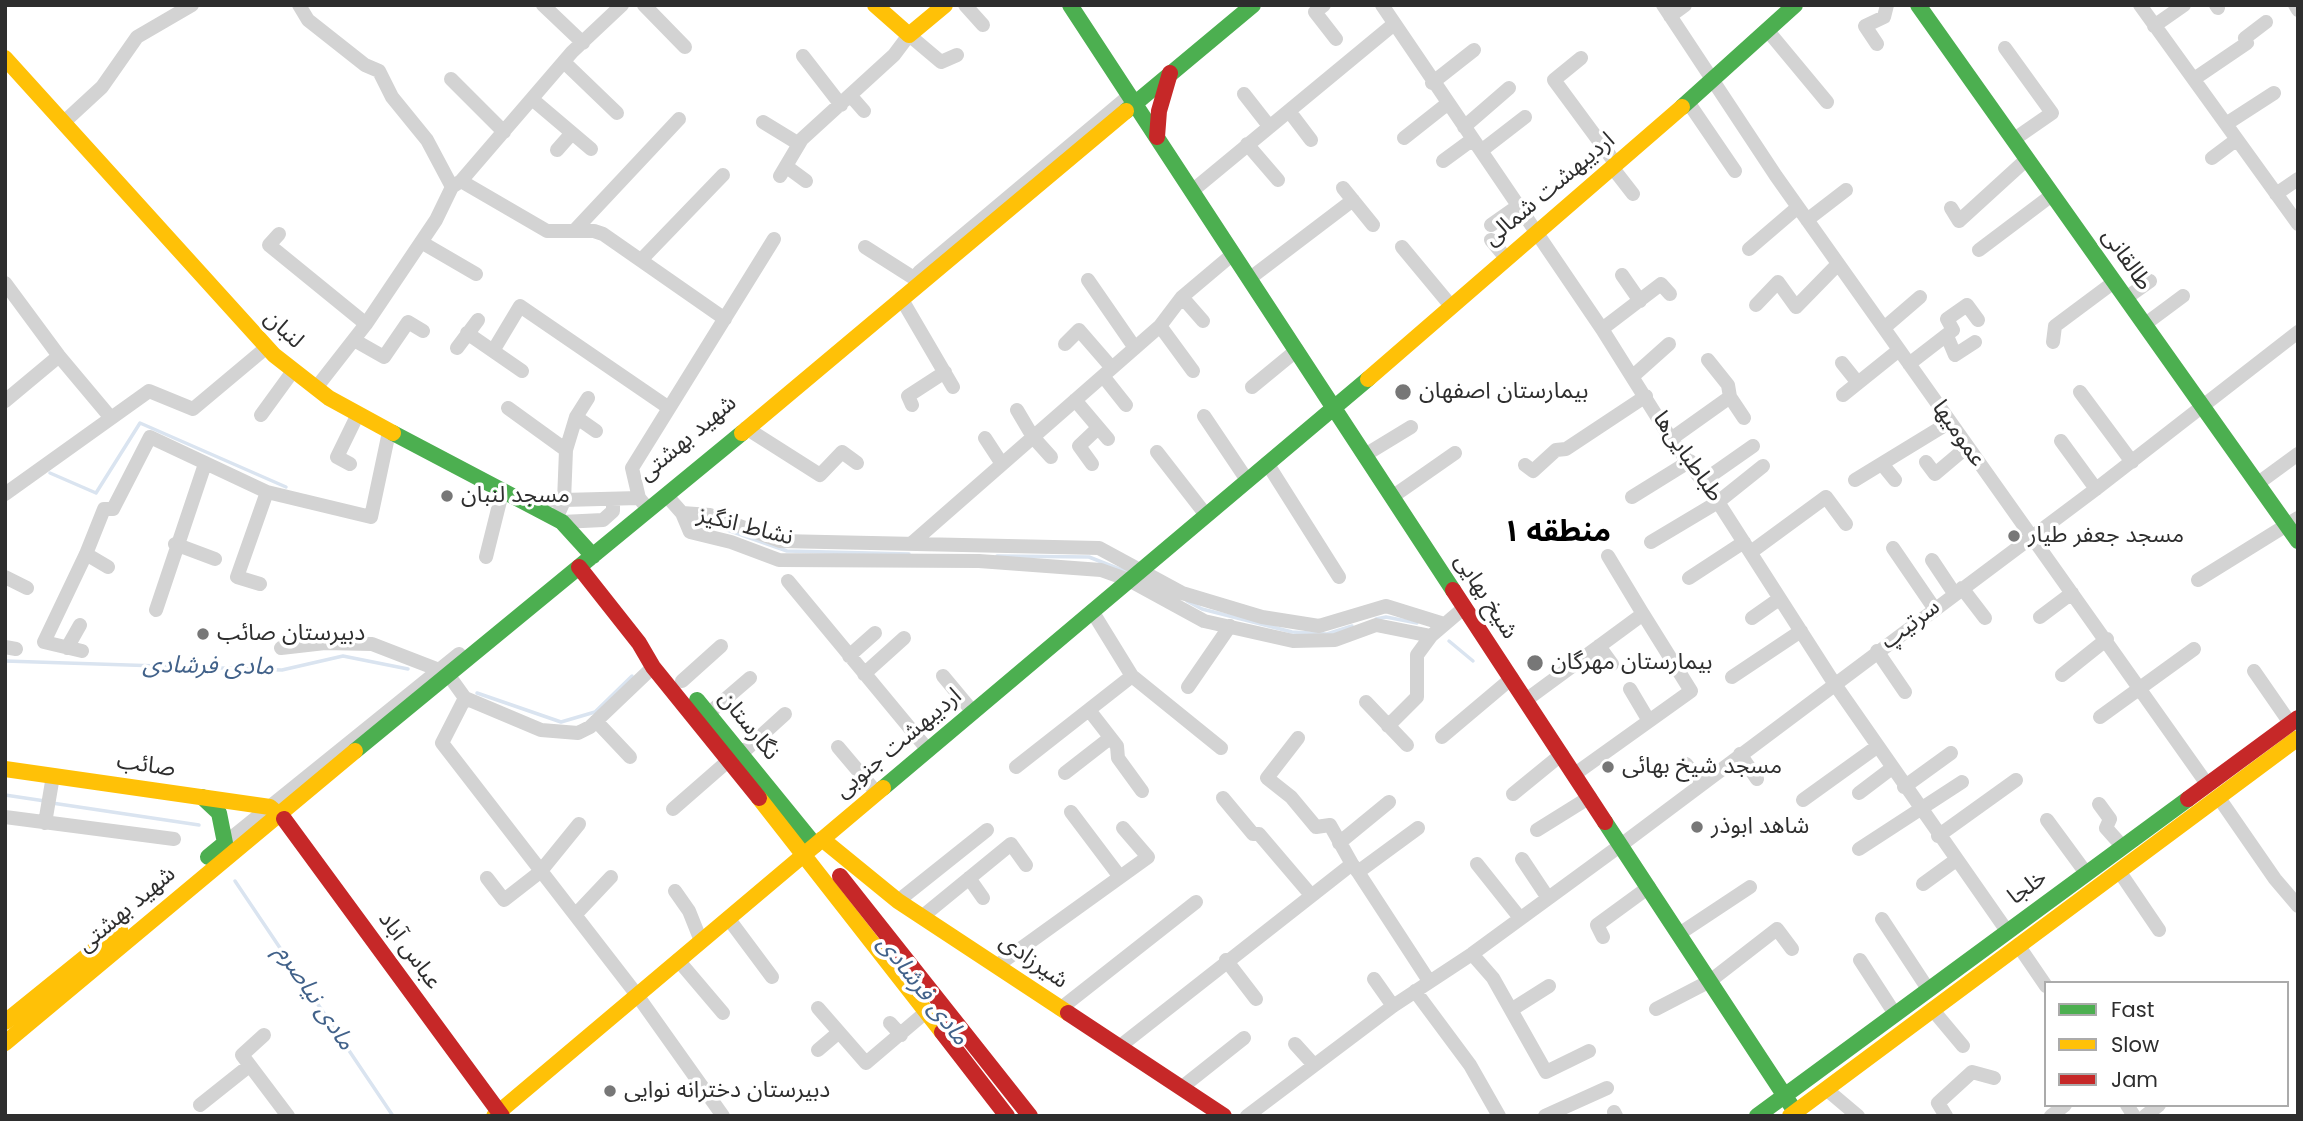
<!DOCTYPE html>
<html>
<head>
<meta charset="utf-8">
<style>
  body { margin:0 }
  #map { position:relative; width:2303px; height:1121px; overflow:hidden; background:#fff; font-family:Poppins,sans-serif }
  canvas { display:block }
  .frame { position:absolute; inset:0; border:7px solid #2e2e2e; pointer-events:none }
  .legend { position:absolute; left:2044px; top:981px; width:245px; height:126px; box-sizing:border-box; background:#fff; border:2px solid #ababab; margin:0; padding:9px 12px; list-style:none; font-size:21px; color:#2e2e2e }
  .legend li { display:flex; align-items:center; gap:14px; height:35px }
  .legend b { width:35px; border:2px solid #ababab }
</style>
</head>
<body>
<div id="map">
<canvas width="2303" height="1121"></canvas>
<div class="frame"></div>
<ul class="legend">
<li><b style="height:9px;background:#4caf50"></b>Fast</li>
<li><b style="height:9px;background:#ffc107"></b>Slow</li>
<li><b style="height:9px;background:#c62828"></b>Jam</li>
</ul>
</div>
<script>
const c = document.querySelector('canvas').getContext('2d');
c.lineJoin = 'round';
function shape(rows) {
  const path = new Path2D();
  for (const r of rows) {
    path.moveTo(r[0], r[1]);
    for (let i = 2; i < r.length; i += 2) path.lineTo(r[i], r[i + 1]);
  }
  return path;
}
function strokePath(path, color, width, dash) {
  c.strokeStyle = color;
  c.lineWidth = width;
  c.lineCap = dash ? 'butt' : 'round';
  c.setLineDash(dash || []);
  c.stroke(path);
}
function drawText(font, color, halo, rows, align = 'center') {
  c.font = font + ' Poppins,"Noto Sans Arabic",sans-serif';
  c.lineWidth = 7;
  c.setLineDash([]);
  c.textBaseline = 'middle';
  c.strokeStyle = halo;
  c.fillStyle = color;
  for (const [text, x, y, turn = 0] of rows) {
    c.save();
    c.translate(x, y);
    c.rotate((+turn || 0) * Math.PI / 180);
    c.textAlign = isNaN(turn) ? turn : align;
    if (halo) c.strokeText(text, 0, 0);
    c.fillText(text, 0, 0);
    c.restore();
  }
}
const stream = shape([
  [50,473,96,493,140,423,286,487],
  [719,527,787,551,909,554],
  [997,556,1089,557,1127,572],
  [1187,601,1202,609,1292,632,1327,634,1352,626],
  [1376,619,1386,617,1417,623],
  [1449,641,1473,661],
  [5,661,282,670,343,656,408,669],
  [477,693,561,722,595,712,632,676],
  [5,795,45,801],
  [52,803,199,825],
  [235,881,393,1116]
]);
const street = shape([
  [299,5,308,20,365,65,379,71,392,97,427,140,452,187],
  [543,5,583,43],
  [644,5,685,47],
  [965,5,983,25],
  [1324,5,1315,12,1336,39],
  [1382,5,1602,329,1671,439,1718,502,1834,683,2007,931],
  [1663,5,1776,176,2207,784],
  [2140,5,2298,224],
  [2216,5,2218,8],
  [2295,5,2298,10],
  [1670,16,1685,5],
  [2154,26,2184,5],
  [1768,31,1827,102],
  [1877,44,1865,26,1884,17,1887,5],
  [2005,48,2052,113,2013,140],
  [803,56,841,105],
  [1581,58,1554,80,1616,164],
  [564,62,617,113],
  [451,79,504,132],
  [2194,79,2247,43,2245,38,2266,22],
  [1432,83,1474,50],
  [1244,94,1269,126],
  [850,95,864,111],
  [532,99,591,149],
  [1688,102,1735,171],
  [1289,111,1311,140],
  [763,122,799,144],
  [63,123,102,87,137,37,192,5],
  [2226,124,2274,93],
  [1464,127,1509,88],
  [1404,138,1447,104],
  [1247,144,1278,180],
  [557,150,572,133],
  [1481,151,1525,117],
  [2212,158,2236,140],
  [1443,161,1473,139],
  [787,167,806,181],
  [1612,167,1633,194],
  [780,176,802,139,894,55,909,35,941,62,957,55],
  [461,181,547,231,594,231,603,234,725,319],
  [1343,188,1373,225],
  [1192,191,1394,24],
  [2276,194,2298,179],
  [1951,208,1959,221,2027,159],
  [1807,220,1846,190],
  [1491,225,1518,206],
  [574,231,679,119],
  [279,234,269,245,366,324],
  [1491,240,1506,258],
  [421,242,476,274],
  [865,247,920,282],
  [1402,247,1451,306],
  [1749,249,1798,207],
  [1979,250,2052,195],
  [641,260,723,175],
  [919,272,1130,95],
  [1622,275,1640,301],
  [1249,279,1353,200],
  [1088,280,1135,348],
  [5,283,59,356,111,418],
  [1182,297,1203,321],
  [901,298,953,387],
  [2126,298,2150,281],
  [1756,305,1778,282,1796,307,1838,264],
  [2144,325,2183,296],
  [1160,326,1193,371],
  [1884,328,1920,297],
  [1602,329,1661,284,1670,294],
  [467,333,522,371],
  [1947,336,1955,355,1975,342],
  [354,340,384,357,408,322,423,331],
  [2053,342,2055,326,2114,282],
  [1065,344,1079,330,1112,368],
  [457,348,478,320],
  [493,351,520,306,669,408],
  [1842,363,1858,383],
  [1909,364,1953,330,1947,319,1967,305,1978,320],
  [1103,376,1126,405],
  [1632,377,1669,344],
  [1252,387,1297,350],
  [316,388,366,324,436,220,452,187,461,181,572,52,622,5],
  [2080,392,2132,462],
  [1843,395,1899,350],
  [1730,397,1744,418],
  [1075,400,1108,439],
  [5,401,59,356],
  [912,405,908,396,945,372],
  [508,408,566,450],
  [1017,410,1033,437,1051,457],
  [261,415,293,371],
  [1204,416,1247,480],
  [576,417,596,431],
  [746,428,820,475,842,452,857,463],
  [985,438,1002,464],
  [1671,439,1730,397,1728,385,1708,360],
  [2061,441,2096,489],
  [1157,452,1206,515],
  [1365,455,1411,427],
  [1926,462,1935,474,1967,447],
  [1267,463,1339,577],
  [350,464,337,457,358,414],
  [1092,464,1079,446,1098,428],
  [1882,464,1895,480],
  [1525,465,1533,471,1556,450,1566,449,1646,396],
  [1855,480,1950,422],
  [1703,481,1753,446],
  [2257,484,2298,454],
  [5,494,149,391,193,409,267,347],
  [667,496,682,513,690,532,731,542,779,560,979,561,1101,570,1129,580,1204,621,1293,641,1335,640,1376,625,1431,636],
  [1392,497,1455,453],
  [1632,497,1690,461],
  [525,501,639,498],
  [649,510,639,498,632,468,774,239],
  [682,513,710,515,780,541,1099,548,1182,593,1262,617,1319,626,1386,606,1444,624],
  [556,519,564,501,566,450,576,417,588,398],
  [562,522,603,520,613,511,613,500],
  [1651,542,1718,502,1763,466],
  [912,543,1160,326,1182,297,1233,254],
  [175,544,215,559],
  [1893,548,1934,608],
  [1751,552,1826,497,1846,524],
  [86,554,108,567],
  [1608,556,1643,614],
  [486,557,502,493],
  [1932,560,1954,593],
  [5,577,27,588],
  [1689,578,1744,542],
  [2198,580,2298,518],
  [788,581,928,750],
  [260,584,237,577,267,492],
  [1962,588,1985,618],
  [156,610,205,464],
  [1092,611,1132,676,1221,748],
  [2040,617,2072,593],
  [1752,618,1779,599],
  [1599,646,1612,664],
  [5,647,16,649],
  [67,648,80,625],
  [281,648,325,643,372,644,447,673,465,698,541,730,578,733,590,727,653,667],
  [82,651,44,642,86,554,104,509,113,509,150,437,267,492,371,517,389,432],
  [1877,651,1905,692],
  [849,656,875,633],
  [2254,671,2290,723],
  [864,674,904,638],
  [2062,675,2107,639],
  [943,676,973,712],
  [1732,677,1801,631],
  [682,681,721,646],
  [1188,687,1230,626],
  [1630,689,1649,721],
  [465,698,442,743,637,995,723,1116],
  [1526,700,1643,614,1691,691,1575,774],
  [1366,702,1407,745],
  [1089,710,1117,746,1118,758,1142,791],
  [708,714,750,678],
  [2100,717,2194,649],
  [596,721,630,757],
  [1388,726,1417,697,1417,655,1431,636,1465,607],
  [1442,737,1512,678],
  [1298,738,1267,778,1291,797,1316,827,1330,825,1352,864],
  [838,747,876,792],
  [741,754,785,714],
  [1740,754,1757,779],
  [1686,764,1701,784],
  [1016,767,1132,676],
  [1065,773,1110,738],
  [1904,787,1951,753],
  [1859,793,1892,768],
  [1513,794,1562,754],
  [1223,798,1253,834,1259,834,1311,895],
  [2219,798,2275,879,2298,906],
  [1803,800,1878,746],
  [2099,804,2110,819,2106,828,2122,846],
  [673,809,728,761],
  [1071,812,1120,877],
  [5,817,174,839],
  [2047,820,2086,873],
  [45,823,53,776],
  [1537,830,1590,797],
  [1938,836,2016,780],
  [225,843,459,654],
  [1339,843,1389,802],
  [1859,849,1962,782],
  [1522,859,1548,898],
  [1477,864,1520,918],
  [2119,871,2159,930],
  [1358,872,1429,981],
  [487,878,504,900,540,872,579,824],
  [969,878,983,898],
  [1923,884,1956,860],
  [675,891,689,911,701,941],
  [898,901,987,830],
  [576,914,611,877],
  [923,916,1011,844,1026,865],
  [728,918,772,977],
  [1882,919,1928,989],
  [1679,934,1750,887],
  [1603,937,1597,925,1649,887],
  [2018,945,2046,986],
  [1472,954,1493,978,1546,1072,1589,1051],
  [678,960,723,1013],
  [1226,960,1256,999],
  [1860,960,1895,1014],
  [998,965,1148,857,1123,828],
  [1374,979,1393,1006],
  [1415,991,1470,1065,1499,1116],
  [818,1008,866,1063,926,1012],
  [1060,1009,1196,902],
  [1656,1009,1710,981,1777,929,1792,949],
  [1932,1009,1963,1046],
  [1511,1010,1549,986],
  [890,1023,901,1035],
  [264,1035,242,1055,288,1116],
  [1295,1044,1314,1065],
  [1119,1047,1352,864,1358,872,1418,828],
  [818,1050,838,1033],
  [1181,1088,1244,1038],
  [1826,1089,1858,1116],
  [200,1105,249,1066],
  [2127,1105,2134,1116],
  [1614,1112,1616,1116],
  [1247,1116,1393,1006,1472,954,1621,845,2096,489,2298,332],
  [1545,1116,1607,1088],
  [1946,1116,1938,1103,1972,1072,1994,1078],
  [2051,1116,2065,1105],
  [2145,1116,2159,1105]
]);
const fast = shape([
  [1070,5,1453,590],
  [1918,5,2298,541],
  [1682,107,1795,5],
  [1126,111,1253,5],
  [393,433,562,522,593,556],
  [697,700,815,845],
  [355,751,742,433],
  [883,788,1368,379],
  [202,797,219,813,225,843,208,857],
  [1605,822,1798,1116],
  [1757,1116,2188,799]
]);
const slow = shape([
  [875,5,909,35,945,5],
  [5,58,274,355,329,398,393,433],
  [1368,379,1682,107],
  [742,433,1126,111],
  [5,769,270,807,284,819],
  [759,798,942,1032],
  [822,839,898,901,1068,1013],
  [5,1022,120,929],
  [5,1043,355,751],
  [494,1116,883,788],
  [1790,1116,2298,738]
]);
const jam = shape([
  [1157,137,1159,111,1170,73],
  [579,567,639,643,653,667,759,798],
  [1453,590,1605,822],
  [2188,799,2298,718],
  [284,819,502,1116],
  [840,876,1030,1116],
  [1068,1013,1224,1116],
  [942,1032,1007,1116]
]);
const markers = [
  [1403,392,9,"#777"],
  [447,496,7,"#777"],
  [2014,536,7,"#777"],
  [203,634,7,"#777"],
  [1535,663,9,"#777"],
  [1608,767,7,"#777"],
  [1697,827,7,"#777"],
  [610,1091,7,"#777"]
];
const streetNames = [
  ["اردیبهشت شمالی",1550,190,-40],
  ["طالقانی",2126,260,55],
  ["لنبان",283,330,43],
  ["عمومیها",1958,434,55],
  ["شهید بهشتی",688,439,-40],
  ["طباطبایی‌ها",1687,457,55],
  ["نشاط انگیز",745,527,14],
  ["شیخ بهایی",1485,597,57],
  ["سرتیپ",1911,625,-37],
  ["نگارستان",748,726,51],
  ["اردیبهشت جنوبی",899,744,-40],
  ["صائب",146,766,8],
  ["خلجا",2028,888,-36],
  ["شهید بهشتی",127,910,-40],
  ["عباس آباد",409,951,54],
  ["شیرزادی",1033,962,35]
];
const poiNames = [
  ["بیمارستان اصفهان",1419,392],
  ["مسجد لنبان",461,496],
  ["مسجد جعفر طیار",2028,536],
  ["دبیرستان صائب",217,634],
  ["بیمارستان مهرگان",1551,663],
  ["مسجد شیخ بهائی",1622,767],
  ["شاهد ابوذر",1711,827],
  ["دبیرستان دخترانه نوایی",624,1091]
];
const waterNames = [
  ["مادی فرشادی",208,667,1],
  ["مادی فرشادی",922,991,52],
  ["مادی نیاصرم",314,998,56]
];
const districtNames = [
  ["منطقه ۱",1557,533]
];
strokePath(stream, '#dae4f0', 3.5);
strokePath(street, '#d3d3d3', 14);
strokePath(fast, '#4caf50', 16);
strokePath(slow, '#ffc107', 16);
strokePath(jam, '#c62828', 16);
for (const [x, y, r, color] of markers) {
  const dot = new Path2D();
  dot.arc(x, y, r, 0, 2 * Math.PI);
  c.fillStyle = color;
  c.fill(dot);
  strokePath(dot, '#fff', 2.5);
}
drawText('23px', '#2e2e2e', '#fff', streetNames);
drawText('23px', '#2e2e2e', '#fff', poiNames, 'left');
drawText('italic 24px', '#42628a', '#fff', waterNames);
drawText('bold 30px', '#000', '#fff', districtNames);
</script>
</body>
</html>
